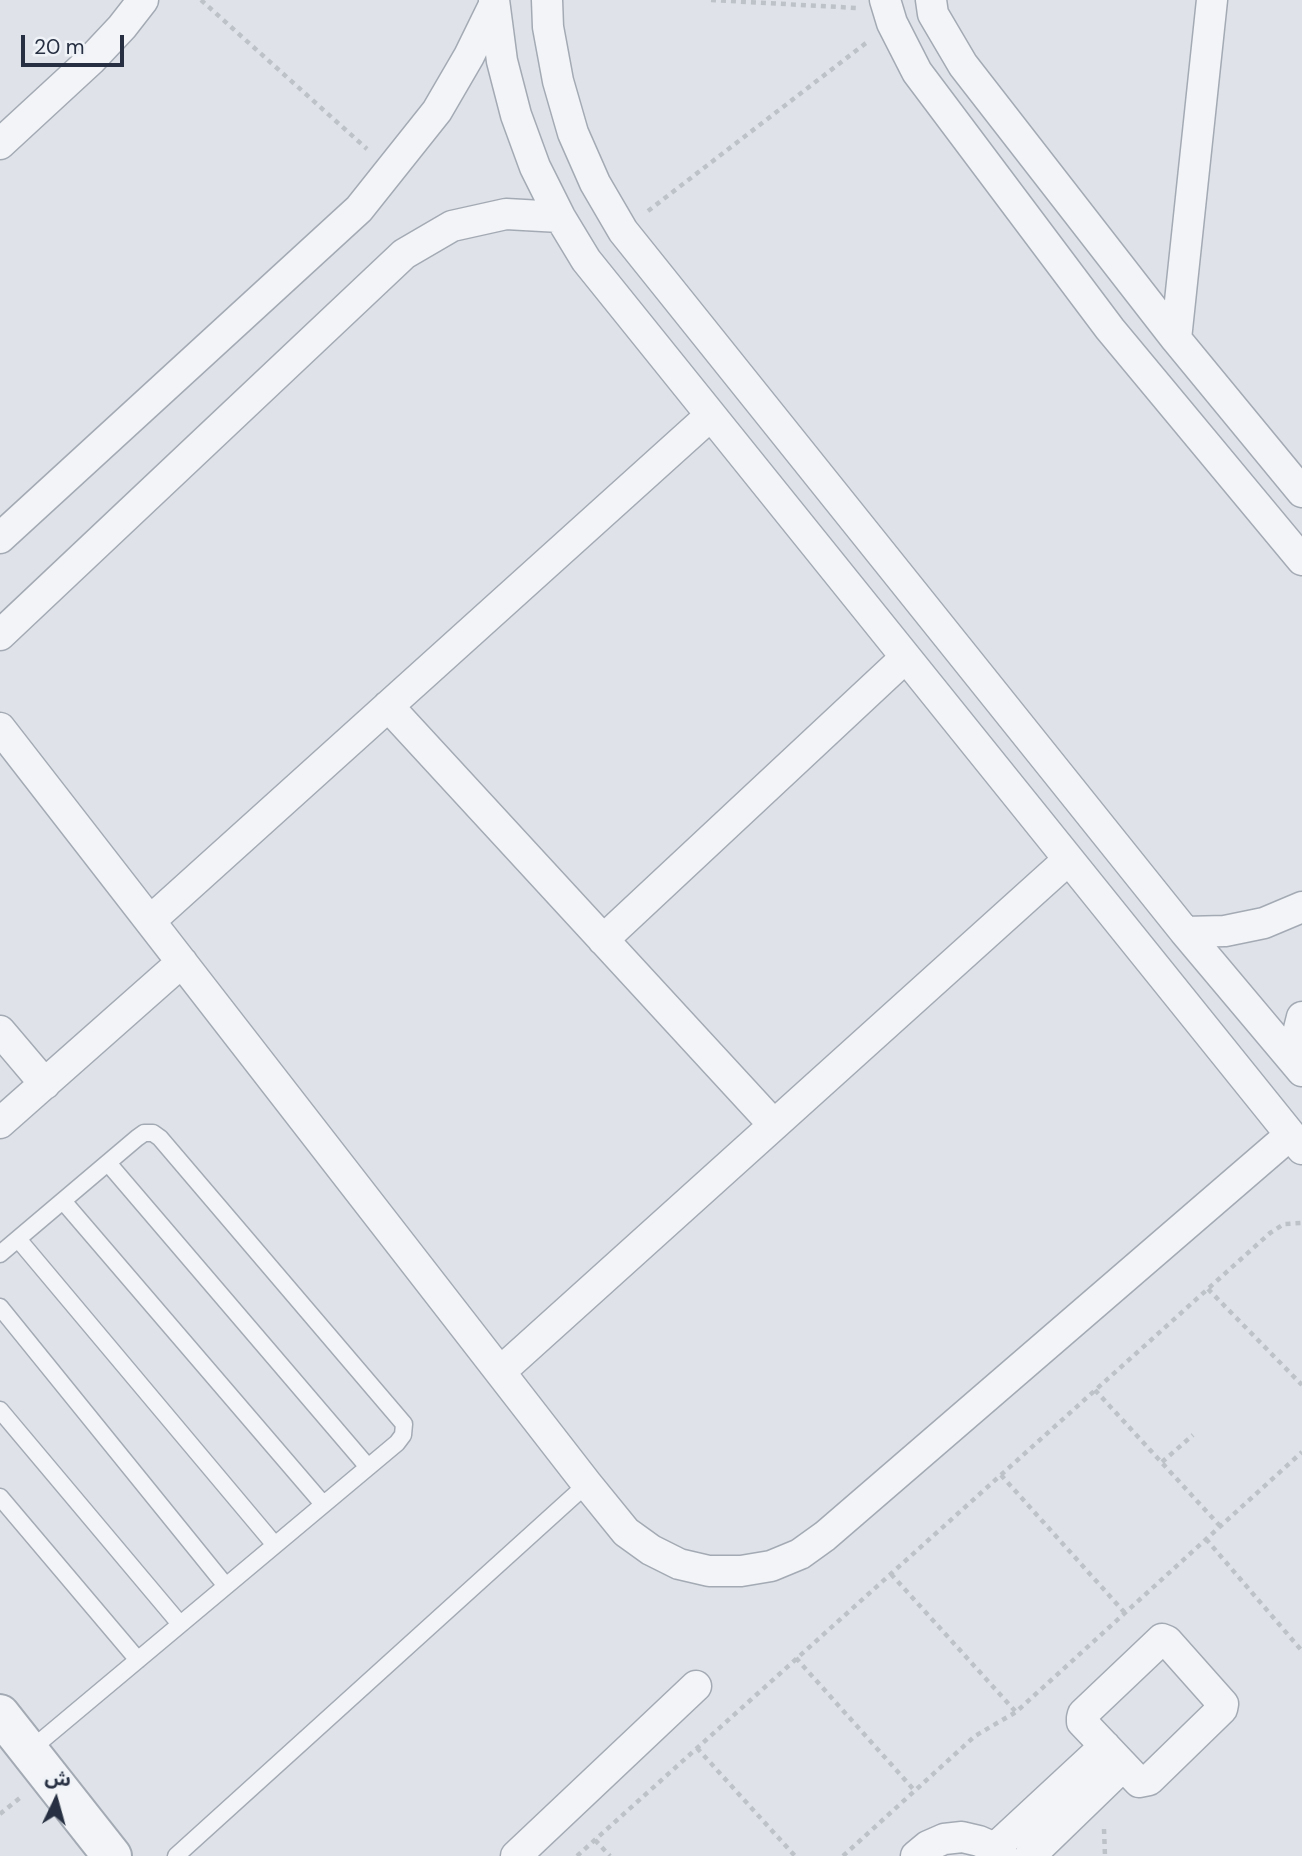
<!DOCTYPE html>
<html>
<head>
<meta charset="utf-8">
<style>
  body { margin:0 }
  #map { position:relative; width:1302px; height:1856px; overflow:hidden; background:#dfe3e9; font-family:"DM Sans","Noto Sans Arabic",sans-serif }
  canvas { display:block }
  .north { position:absolute; left:21px; top:1765px; width:70px; height:70px; -webkit-text-stroke:5px #eff2f7; paint-order:stroke; rotate:5deg; font-size:19px; font-weight:700; line-height:28px; text-align:center; color:#273042 }
  .north::after { content:''; display:block; margin:auto; width:24px; height:32px; background:#273042; clip-path:polygon(50% 0,100% 100%,50% 72%,0 100%) }
  .scale { position:absolute; left:21px; top:35px; width:103px; height:32px; box-sizing:border-box; border:4px solid #273042; border-top:0; padding-left:9px; font-size:21px; line-height:24px; white-space:nowrap; color:#273042; -webkit-text-stroke:5px #eff2f7; paint-order:stroke }
</style>
</head>
<body>
<div id="map">
<canvas width="1302" height="1856"></canvas>
<div class="north">ش</div>
<div class="scale">20 m</div>
</div>
<script>
const c = document.querySelector('canvas').getContext('2d');
c.lineJoin = 'round';
function shape(rows) {
  const path = new Path2D();
  for (const r of rows) {
    path.moveTo(r[0], r[1]);
    for (let i = 2; i < r.length; i += 2) path.lineTo(r[i], r[i + 1]);
  }
  return path;
}
function strokePath(path, color, width, dash) {
  c.strokeStyle = color;
  c.lineWidth = width;
  c.lineCap = dash ? 'butt' : 'round';
  c.setLineDash(dash || []);
  c.stroke(path);
}
const path = shape([
  [201,0,367,149],
  [711,0,857,8],
  [648,211,866,43],
  [1208,1289,1302,1385],
  [1095,1390,1220,1526],
  [1162,1462,1193,1435],
  [1001,1475,1125,1613],
  [1206,1539,1302,1651],
  [891,1574,1016,1712],
  [796,1658,915,1791],
  [697,1748,795,1856],
  [0,1814,21,1797],
  [1104,1829,1105,1856],
  [595,1840,610,1856],
  [577,1856,1270,1233,1284,1224,1302,1223],
  [843,1856,975,1736,1016,1712,1302,1452]
]);
const service = shape([
  [108,1163,368,1467],
  [63,1201,323,1504],
  [18,1239,275,1545],
  [0,1254,137,1138,144,1133,153,1133,160,1138,404,1424,403,1435,397,1443,29,1751],
  [0,1307,226,1586],
  [0,1410,180,1624],
  [0,1497,138,1660],
  [176,1856,587,1484]
]);
const minor = shape([
  [494,0,502,61,516,115,535,167,560,217,586,260,1302,1149],
  [547,0,548,27,558,81,573,133,595,183,623,231,1185,932,1302,1071],
  [885,0,892,23,917,72,1110,329,1302,560],
  [931,0,933,14,963,65,1176,339,1302,492],
  [0,144,91,60,122,27,143,0],
  [1176,339,1212,0],
  [0,538,359,209,437,111,469,56,494,5],
  [0,635,404,254,452,226,506,214,560,217],
  [388,706,774,1125],
  [0,728,587,1484,626,1532,651,1550,679,1564,709,1571,741,1571,771,1566,800,1554,825,1536,1290,1135],
  [150,921,710,416],
  [1185,932,1225,931,1264,923,1302,907],
  [603,940,905,658],
  [0,1031,45,1084],
  [1301,1069,1299,1029,1302,1017],
  [0,1123,182,962],
  [500,1372,1068,860],
  [1162,1639,1167,1641,1223,1704,1222,1709,1149,1780,1139,1782,1082,1722,1082,1718,1083,1714,1162,1639],
  [995,1848,1105,1746],
  [516,1856,696,1686],
  [916,1856,928,1846,944,1839,962,1837,979,1841,995,1848,1003,1856],
  [1030,1856,1123,1766]
]);
const tertiary = shape([
  [0,1714,112,1856]
]);
strokePath(service, '#a4aab4', 19);
strokePath(minor, '#a4aab4', 33);
strokePath(tertiary, '#a4aab4', 42);
strokePath(path, '#bdc1c8', 4.5, [5, 5]);
strokePath(service, '#f2f4f7', 16);
strokePath(minor, '#f2f4f7', 30);
strokePath(tertiary, '#f2f4f7', 38);
</script>
</body>
</html>
